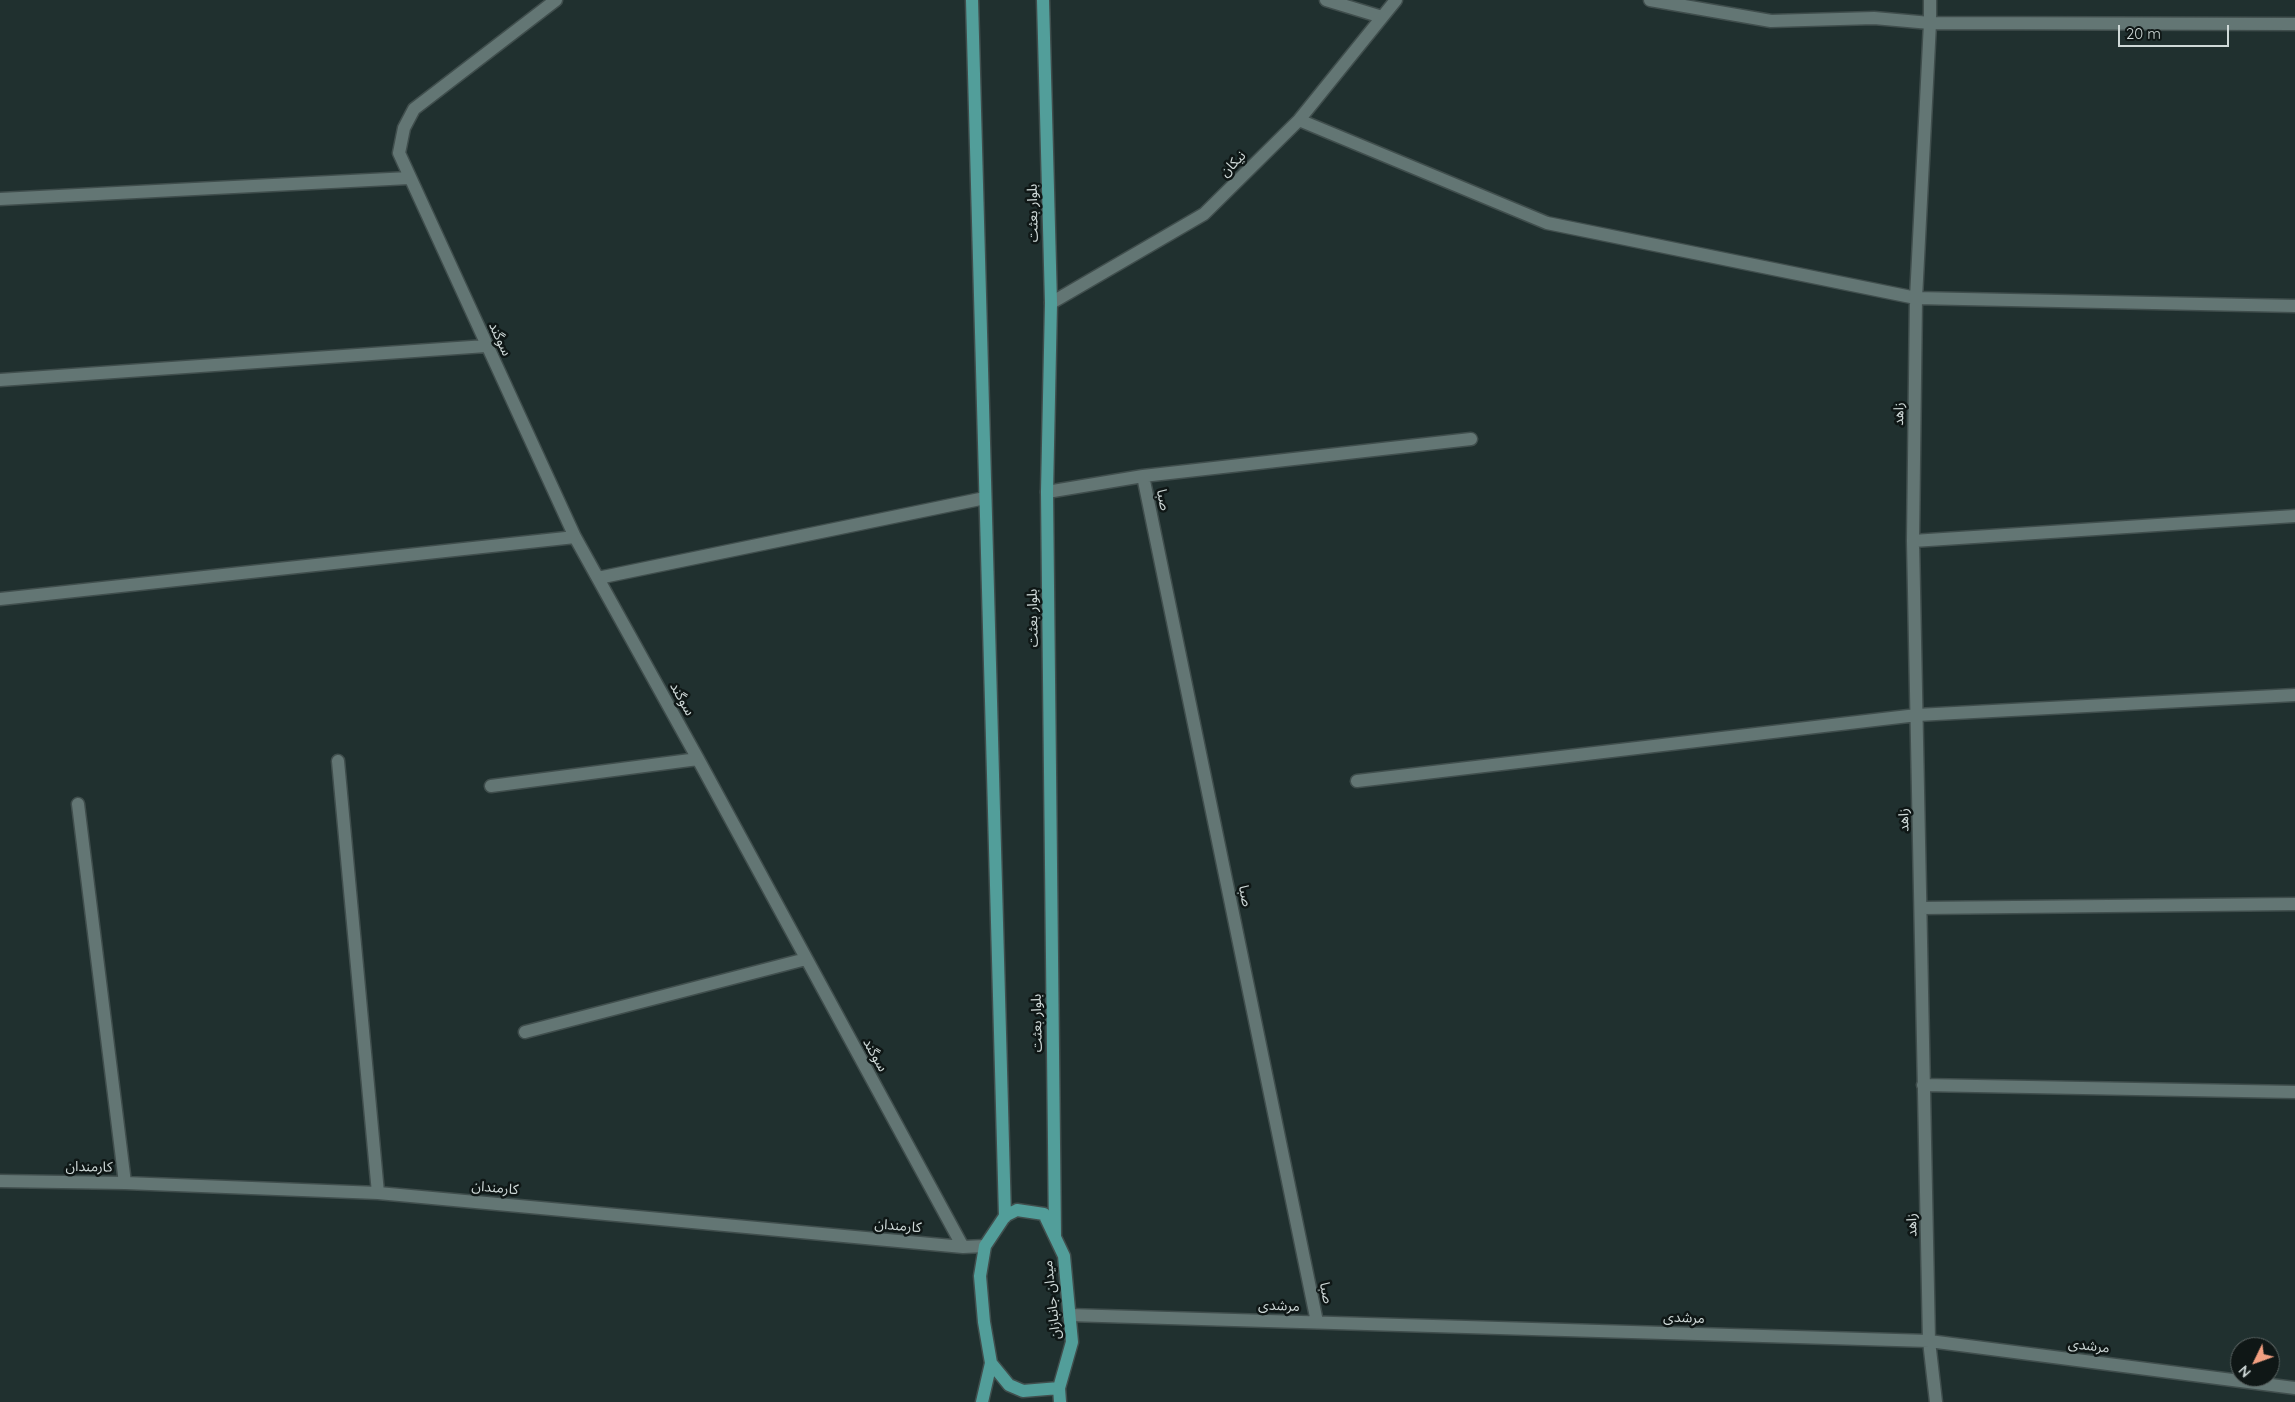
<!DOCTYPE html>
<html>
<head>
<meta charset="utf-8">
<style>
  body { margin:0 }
  #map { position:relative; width:2295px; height:1402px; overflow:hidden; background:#20302f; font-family:Quicksand,sans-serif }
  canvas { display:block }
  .north { position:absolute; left:2230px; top:1337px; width:50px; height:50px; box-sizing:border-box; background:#0f1716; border:1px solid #5c6564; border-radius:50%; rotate:228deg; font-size:14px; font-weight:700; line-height:20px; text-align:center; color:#cfd9d8 }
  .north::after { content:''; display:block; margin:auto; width:18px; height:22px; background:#f3a081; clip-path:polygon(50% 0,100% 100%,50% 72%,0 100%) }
  .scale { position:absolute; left:2118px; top:25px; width:111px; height:22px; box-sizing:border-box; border:2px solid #cfd9d8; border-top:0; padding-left:6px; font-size:15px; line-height:18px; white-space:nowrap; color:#cfd9d8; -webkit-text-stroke:4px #0f1716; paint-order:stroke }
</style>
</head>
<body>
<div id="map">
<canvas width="2295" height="1402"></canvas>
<div class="north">N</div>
<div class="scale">20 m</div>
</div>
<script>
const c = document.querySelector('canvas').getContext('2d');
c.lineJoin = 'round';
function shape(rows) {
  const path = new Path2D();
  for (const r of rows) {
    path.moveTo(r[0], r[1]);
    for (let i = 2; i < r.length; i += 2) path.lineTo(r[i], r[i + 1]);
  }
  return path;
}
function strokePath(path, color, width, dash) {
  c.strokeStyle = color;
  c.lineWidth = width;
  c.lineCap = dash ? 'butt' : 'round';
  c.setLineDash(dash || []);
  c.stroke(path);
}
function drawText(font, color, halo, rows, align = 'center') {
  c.font = font + ' Quicksand,"Noto Sans Arabic",sans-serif';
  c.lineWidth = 5;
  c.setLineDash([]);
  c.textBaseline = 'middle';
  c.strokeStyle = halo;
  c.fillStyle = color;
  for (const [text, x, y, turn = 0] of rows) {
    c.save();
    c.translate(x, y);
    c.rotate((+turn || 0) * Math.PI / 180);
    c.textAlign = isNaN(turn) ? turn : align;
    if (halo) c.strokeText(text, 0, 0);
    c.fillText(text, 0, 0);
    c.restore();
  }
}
const minor = shape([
  [556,0,414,109,404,128,399,153,575,537,698,759,963,1247],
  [1326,0,1382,17],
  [1650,0,1771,21,1874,18,1930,23,1916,298,1913,541,1929,1341,1936,1402],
  [1930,0,1930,23,2295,24],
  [1299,120,1547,223,1916,298,2295,306],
  [0,199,409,178],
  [1051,303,1204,214,1299,120,1396,0],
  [0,380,486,346],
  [1143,476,1317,1322],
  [1047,492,1143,476,1471,439],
  [1913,541,2295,516],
  [598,578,985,498],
  [0,599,575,537],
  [338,761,378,1193],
  [1357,781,1917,715,2295,695],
  [491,786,698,759],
  [78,804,125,1183],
  [1921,908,2295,904],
  [525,1032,806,959],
  [1923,1085,2295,1092],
  [0,1181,125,1183,378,1193,963,1247,985,1246],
  [1069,1315,1929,1341,2295,1388]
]);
const major = shape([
  [972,0,1005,1217],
  [1043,0,1051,303,1047,492,1055,1236],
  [1017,1210,1044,1214,1064,1256,1072,1342,1059,1388,1023,1391,1009,1385,991,1363,984,1322,980,1276,985,1246,1005,1216,1017,1210],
  [1059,1388,1060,1402],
  [982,1402,991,1363]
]);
const streetNames = [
  ["نیکان",1233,164,-45],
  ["بلوار بعثت",1033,213,-91],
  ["سوگند",500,339,65],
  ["زاهد",1899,414,-89],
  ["صبا",1163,500,78],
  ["بلوار بعثت",1033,618,-91],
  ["سوگند",682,699,61],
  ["زاهد",1904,820,-91],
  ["صبا",1245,896,78],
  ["بلوار بعثت",1037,1023,-91],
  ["سوگند",875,1055,61],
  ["کارمندان",89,1167,1],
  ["کارمندان",495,1188,5],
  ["زاهد",1912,1225,-91],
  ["کارمندان",898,1226,5],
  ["صبا",1326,1293,78],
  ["ميدان جانبازان",1052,1300,-96],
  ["مرشدی",1279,1306,2],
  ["مرشدی",1684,1318,2],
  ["مرشدی",2089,1346,7]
];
strokePath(minor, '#404e4d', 15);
strokePath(major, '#404e4d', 15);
strokePath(minor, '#637674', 12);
strokePath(major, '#529e9a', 12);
drawText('14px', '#cfd9d8', '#0f1716', streetNames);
</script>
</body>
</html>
